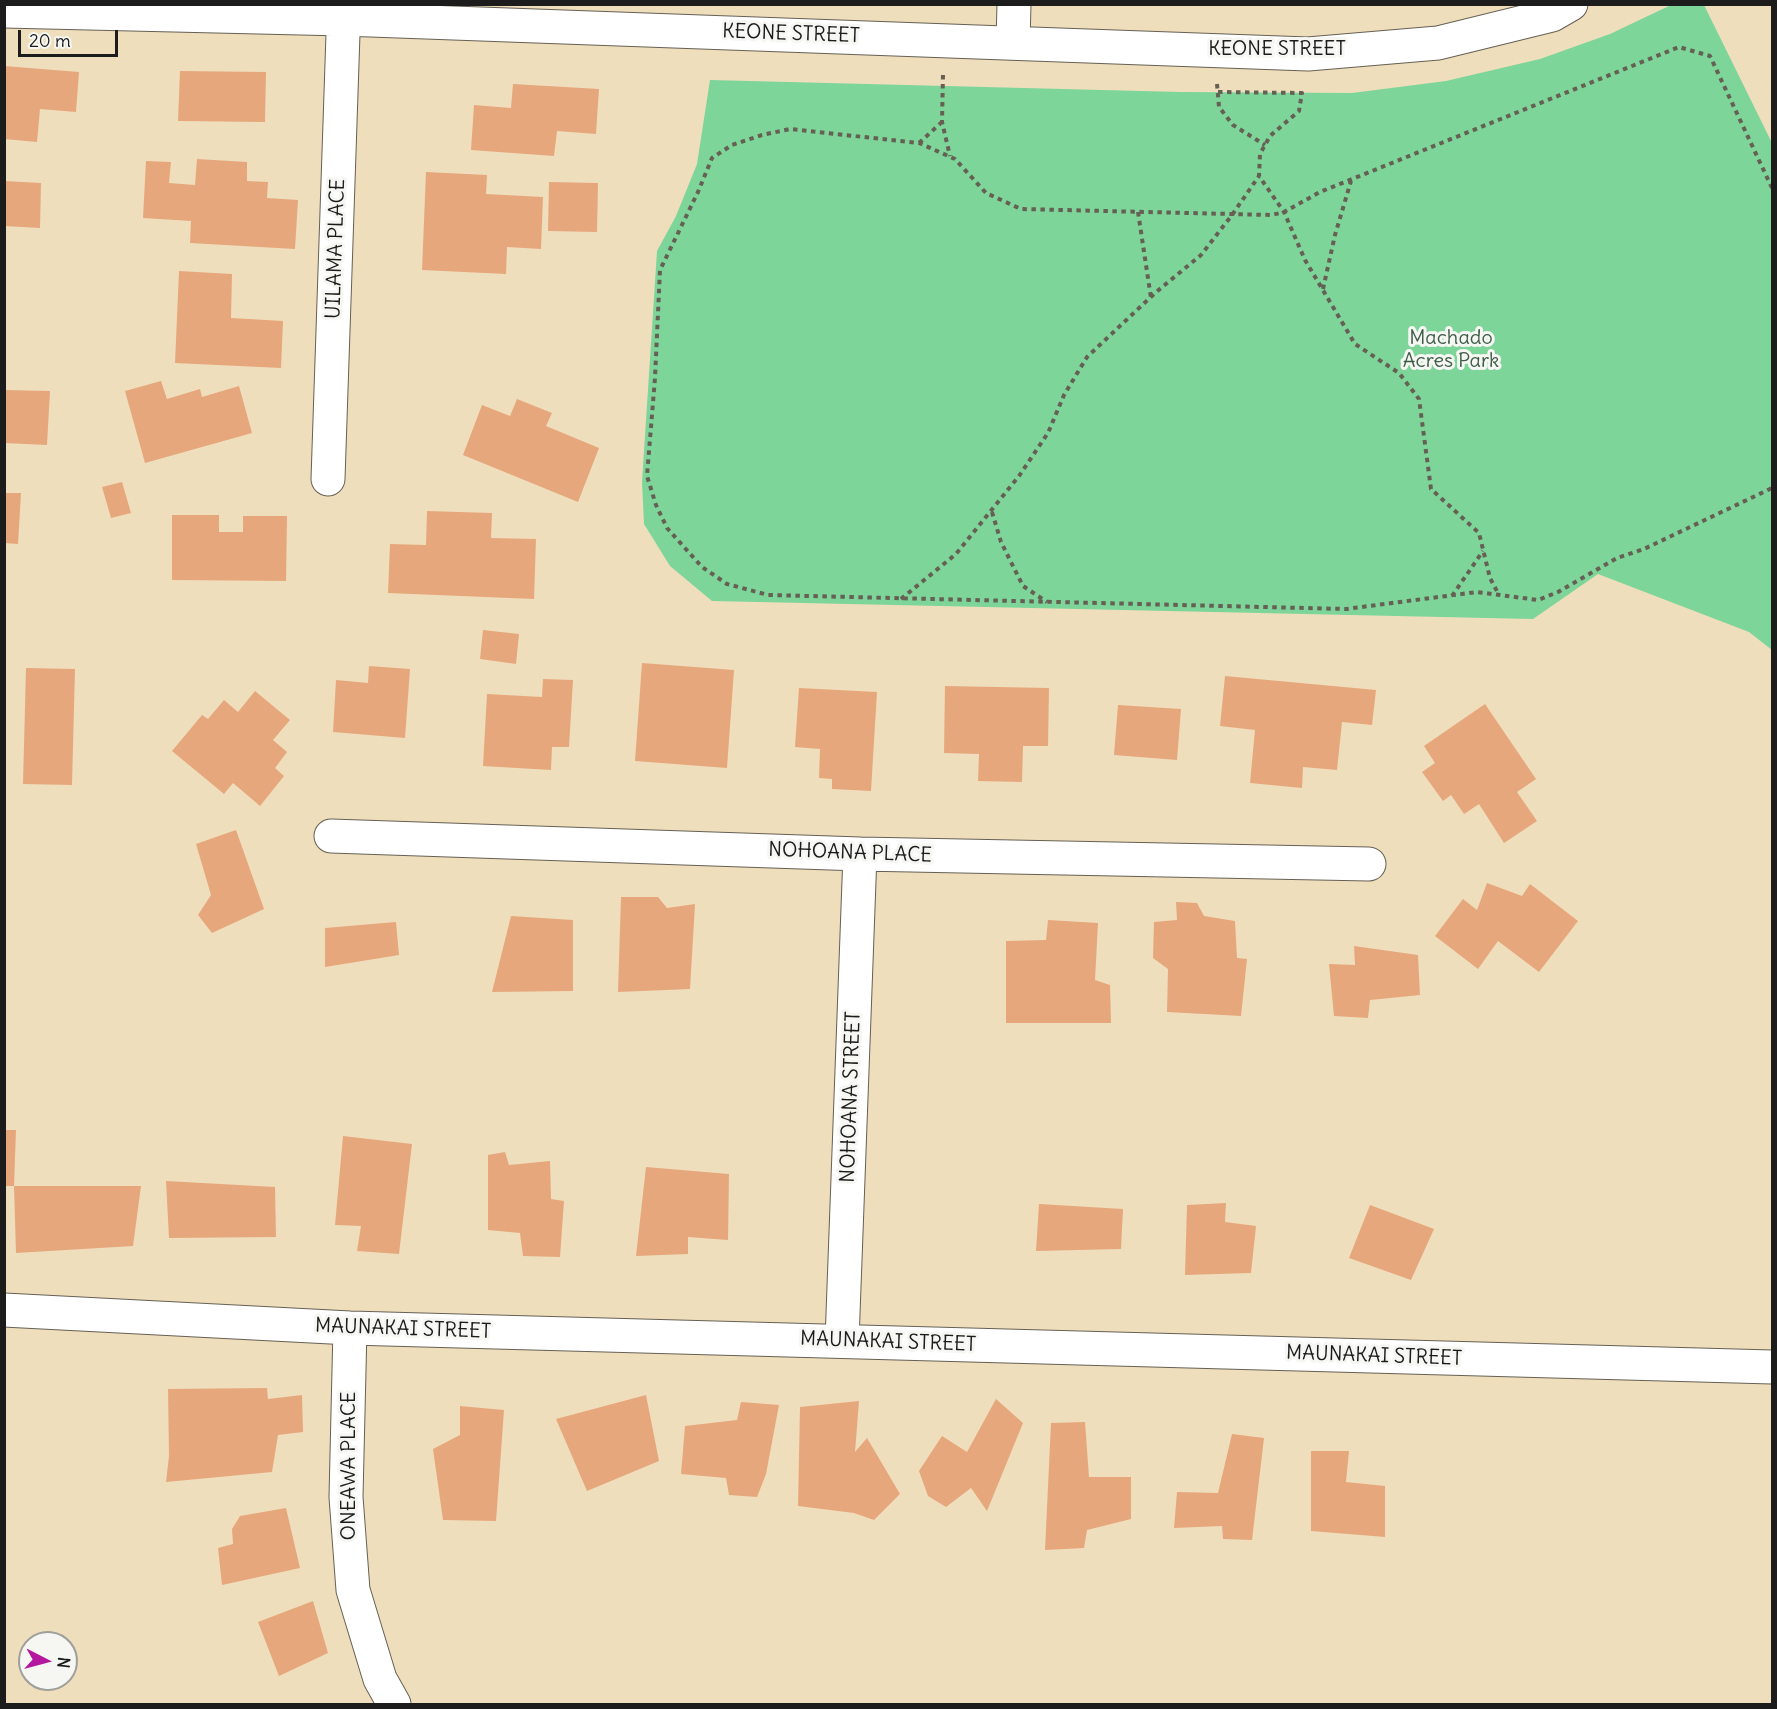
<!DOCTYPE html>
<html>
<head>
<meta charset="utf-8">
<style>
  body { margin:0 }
  #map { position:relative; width:1777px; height:1709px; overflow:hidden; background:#efdebc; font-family:Delius,sans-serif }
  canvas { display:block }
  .frame { position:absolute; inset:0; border:6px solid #1c1c1c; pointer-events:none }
  .north { position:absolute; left:18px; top:1631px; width:60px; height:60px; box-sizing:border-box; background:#f6f6f2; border:2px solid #9f9f9c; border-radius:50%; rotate:96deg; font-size:16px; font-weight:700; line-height:24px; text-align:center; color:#1c1c1c }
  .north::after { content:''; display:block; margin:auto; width:21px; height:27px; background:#b5179e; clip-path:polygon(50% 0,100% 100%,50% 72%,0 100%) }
  .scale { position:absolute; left:18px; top:30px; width:100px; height:27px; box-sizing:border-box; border:3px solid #1c1c1c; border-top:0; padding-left:8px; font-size:18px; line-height:21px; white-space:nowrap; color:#1c1c1c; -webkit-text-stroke:4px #f6f6f2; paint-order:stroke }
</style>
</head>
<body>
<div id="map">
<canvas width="1777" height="1709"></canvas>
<div class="frame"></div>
<div class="north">N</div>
<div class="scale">20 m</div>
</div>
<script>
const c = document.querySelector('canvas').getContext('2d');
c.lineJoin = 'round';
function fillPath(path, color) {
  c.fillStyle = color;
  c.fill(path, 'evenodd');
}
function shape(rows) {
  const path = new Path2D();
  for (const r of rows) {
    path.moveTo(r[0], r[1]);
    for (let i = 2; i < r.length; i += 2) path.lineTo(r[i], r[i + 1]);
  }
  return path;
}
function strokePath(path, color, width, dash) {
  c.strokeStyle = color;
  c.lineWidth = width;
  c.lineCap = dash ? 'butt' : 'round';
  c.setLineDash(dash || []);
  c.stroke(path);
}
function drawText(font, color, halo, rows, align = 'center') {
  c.font = font + ' Delius,sans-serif';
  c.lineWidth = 6;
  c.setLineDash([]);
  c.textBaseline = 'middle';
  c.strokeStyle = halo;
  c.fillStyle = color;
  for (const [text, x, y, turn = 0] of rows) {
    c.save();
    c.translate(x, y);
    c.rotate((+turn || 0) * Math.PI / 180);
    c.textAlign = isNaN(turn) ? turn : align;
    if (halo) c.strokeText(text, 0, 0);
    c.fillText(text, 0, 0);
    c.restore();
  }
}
const green = shape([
  [1671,5,1704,5,1772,143,1772,650,1749,632,1598,574,1533,619,712,601,670,566,644,524,642,482,657,251,676,216,697,164,710,80,1181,92,1352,93,1446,81,1540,59,1610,34]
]);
const building = shape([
  [4,66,79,72,76,112,40,109,37,142,4,139],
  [180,71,266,72,265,122,178,121],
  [513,84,599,89,596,134,557,131,554,156,471,150,474,105,511,108],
  [197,159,247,162,247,181,268,182,267,198,298,200,295,249,190,243,191,221,143,218,146,161,171,162,169,183,195,185],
  [426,172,487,175,486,194,543,197,541,249,507,247,506,274,422,270],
  [4,181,41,183,40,228,4,226],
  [549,182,598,183,597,232,548,231],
  [179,271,232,274,231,318,283,321,281,368,175,363],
  [161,381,167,399,200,389,202,397,239,386,252,433,145,463,125,391],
  [4,390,50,391,47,445,4,443],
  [517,399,552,413,546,426,599,448,578,502,463,455,482,405,510,416],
  [122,482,131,513,111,518,102,487],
  [4,493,21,493,18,544,4,543],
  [427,511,492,513,491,538,536,539,534,599,388,593,390,544,426,545],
  [172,515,219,515,219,532,243,532,243,516,287,516,286,581,172,580],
  [483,630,519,634,516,664,480,659],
  [642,663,734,670,727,768,635,761],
  [369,666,410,669,405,738,333,732,336,680,368,683],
  [26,668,75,669,72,785,23,784],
  [1225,676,1376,690,1372,725,1342,722,1337,770,1303,767,1302,788,1250,783,1255,730,1220,726],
  [543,679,573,680,569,747,552,747,551,770,483,766,487,694,542,697],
  [945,686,1049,688,1048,746,1023,746,1022,782,978,781,979,754,944,753],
  [799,688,877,692,871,791,832,789,832,779,819,778,820,749,795,747],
  [255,691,290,720,273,740,287,752,275,768,284,776,260,806,233,783,224,794,172,751,202,715,208,719,224,700,238,712],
  [1485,704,1536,779,1517,792,1537,821,1504,843,1479,804,1464,814,1451,795,1443,801,1422,772,1435,763,1424,746],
  [1118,705,1181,709,1177,760,1114,755],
  [236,830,264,909,212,933,198,915,211,895,196,844],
  [1487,883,1522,896,1530,884,1578,921,1539,972,1498,941,1478,969,1435,936,1463,899,1477,910],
  [621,897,658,897,667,908,695,904,690,989,618,992],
  [1176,902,1197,903,1204,916,1235,921,1237,958,1247,959,1241,1016,1167,1012,1168,969,1153,958,1154,922,1177,920],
  [511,916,573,920,573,991,492,992],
  [1048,920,1098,923,1095,980,1110,985,1111,1023,1006,1023,1006,941,1046,940],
  [396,922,399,955,325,967,325,928],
  [1354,946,1418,955,1420,995,1370,1000,1368,1018,1334,1016,1329,964,1355,965],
  [4,1130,16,1130,14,1186,4,1186],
  [343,1136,412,1144,399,1254,357,1251,361,1226,335,1225],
  [505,1152,509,1165,550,1161,551,1199,564,1201,560,1257,523,1256,520,1233,488,1230,488,1155],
  [646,1167,729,1174,728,1240,688,1237,688,1254,636,1256],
  [166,1181,275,1187,276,1237,169,1238],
  [14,1186,141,1186,133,1246,16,1253],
  [1226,1203,1225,1222,1256,1226,1251,1273,1185,1275,1187,1205],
  [1039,1204,1123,1209,1121,1249,1036,1251],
  [1370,1205,1434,1229,1411,1280,1349,1258],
  [267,1388,268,1399,302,1395,303,1432,278,1435,272,1472,166,1482,169,1456,168,1389],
  [646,1395,659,1461,587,1491,556,1419],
  [996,1399,1023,1423,987,1511,971,1488,946,1507,928,1496,919,1471,942,1436,967,1452],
  [859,1401,855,1452,867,1438,900,1494,874,1520,854,1513,798,1506,800,1407],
  [741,1402,779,1405,766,1474,757,1497,729,1495,726,1478,681,1474,685,1426,737,1420],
  [460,1406,504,1410,496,1521,443,1520,433,1449,460,1435],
  [1085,1422,1089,1477,1131,1477,1131,1519,1087,1530,1084,1548,1045,1550,1051,1423],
  [1232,1434,1264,1438,1252,1540,1223,1539,1222,1526,1174,1528,1177,1492,1218,1493],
  [1311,1451,1349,1451,1346,1482,1385,1486,1385,1537,1311,1531],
  [286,1508,300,1568,222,1585,218,1548,233,1544,232,1529,240,1516],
  [313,1601,328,1653,279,1676,258,1622]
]);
const path = shape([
  [943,75,942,122,950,156],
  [1217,84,1219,107,1233,125,1265,145],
  [1218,92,1302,93,1299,111,1270,136,1260,154,1259,176,1284,212,1305,260,1355,344,1399,373,1419,399,1431,489,1479,533,1490,578,1499,595],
  [919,143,942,122],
  [1772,188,1710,56,1679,47,1320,192,1284,212,1272,215,1021,209,986,193,955,159,919,143,790,129,762,135,732,145,712,158,698,192,660,270,655,378,647,476,656,505,667,528,702,567,727,584,768,595,1346,609,1477,592,1538,600,1558,592,1617,558,1644,549,1772,488],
  [1138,212,1151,298],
  [1323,289,1335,235,1351,181],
  [992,512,1001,542,1023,586,1047,602],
  [1452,596,1483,551],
  [901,599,956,554,1019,476,1048,433,1064,395,1087,357,1155,293,1201,255,1232,215,1259,176]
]);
const minor = shape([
  [4,11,343,19,1308,54,1438,43,1552,15,1571,4],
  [1013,42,1014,4],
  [328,479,344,4],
  [331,836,860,854,1369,864],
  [4,1310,350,1328,1772,1367],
  [350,1328,346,1497,353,1590,380,1679,394,1704],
  [842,1341,860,854]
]);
const streetNames = [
  ["KEONE STREET",791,34,2],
  ["KEONE STREET",1277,49],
  ["UILAMA PLACE",336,249,-88],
  ["NOHOANA PLACE",850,853,2],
  ["NOHOANA STREET",851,1097,-88],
  ["MAUNAKAI STREET",403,1329,2],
  ["MAUNAKAI STREET",888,1342,2],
  ["MAUNAKAI STREET",1374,1356,2],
  ["ONEAWA PLACE",349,1466,-90]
];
const parkNames = [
  ["Machado",1451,338],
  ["Acres Park",1451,361]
];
fillPath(green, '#7dd59a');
fillPath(building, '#e7a77d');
strokePath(minor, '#666054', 35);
strokePath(path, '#666054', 4, [4.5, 4.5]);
strokePath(minor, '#fff', 33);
drawText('20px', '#1c1c1c', '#f6f6f2', streetNames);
drawText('20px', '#3e5d48', '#f6f6f2', parkNames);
</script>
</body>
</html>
